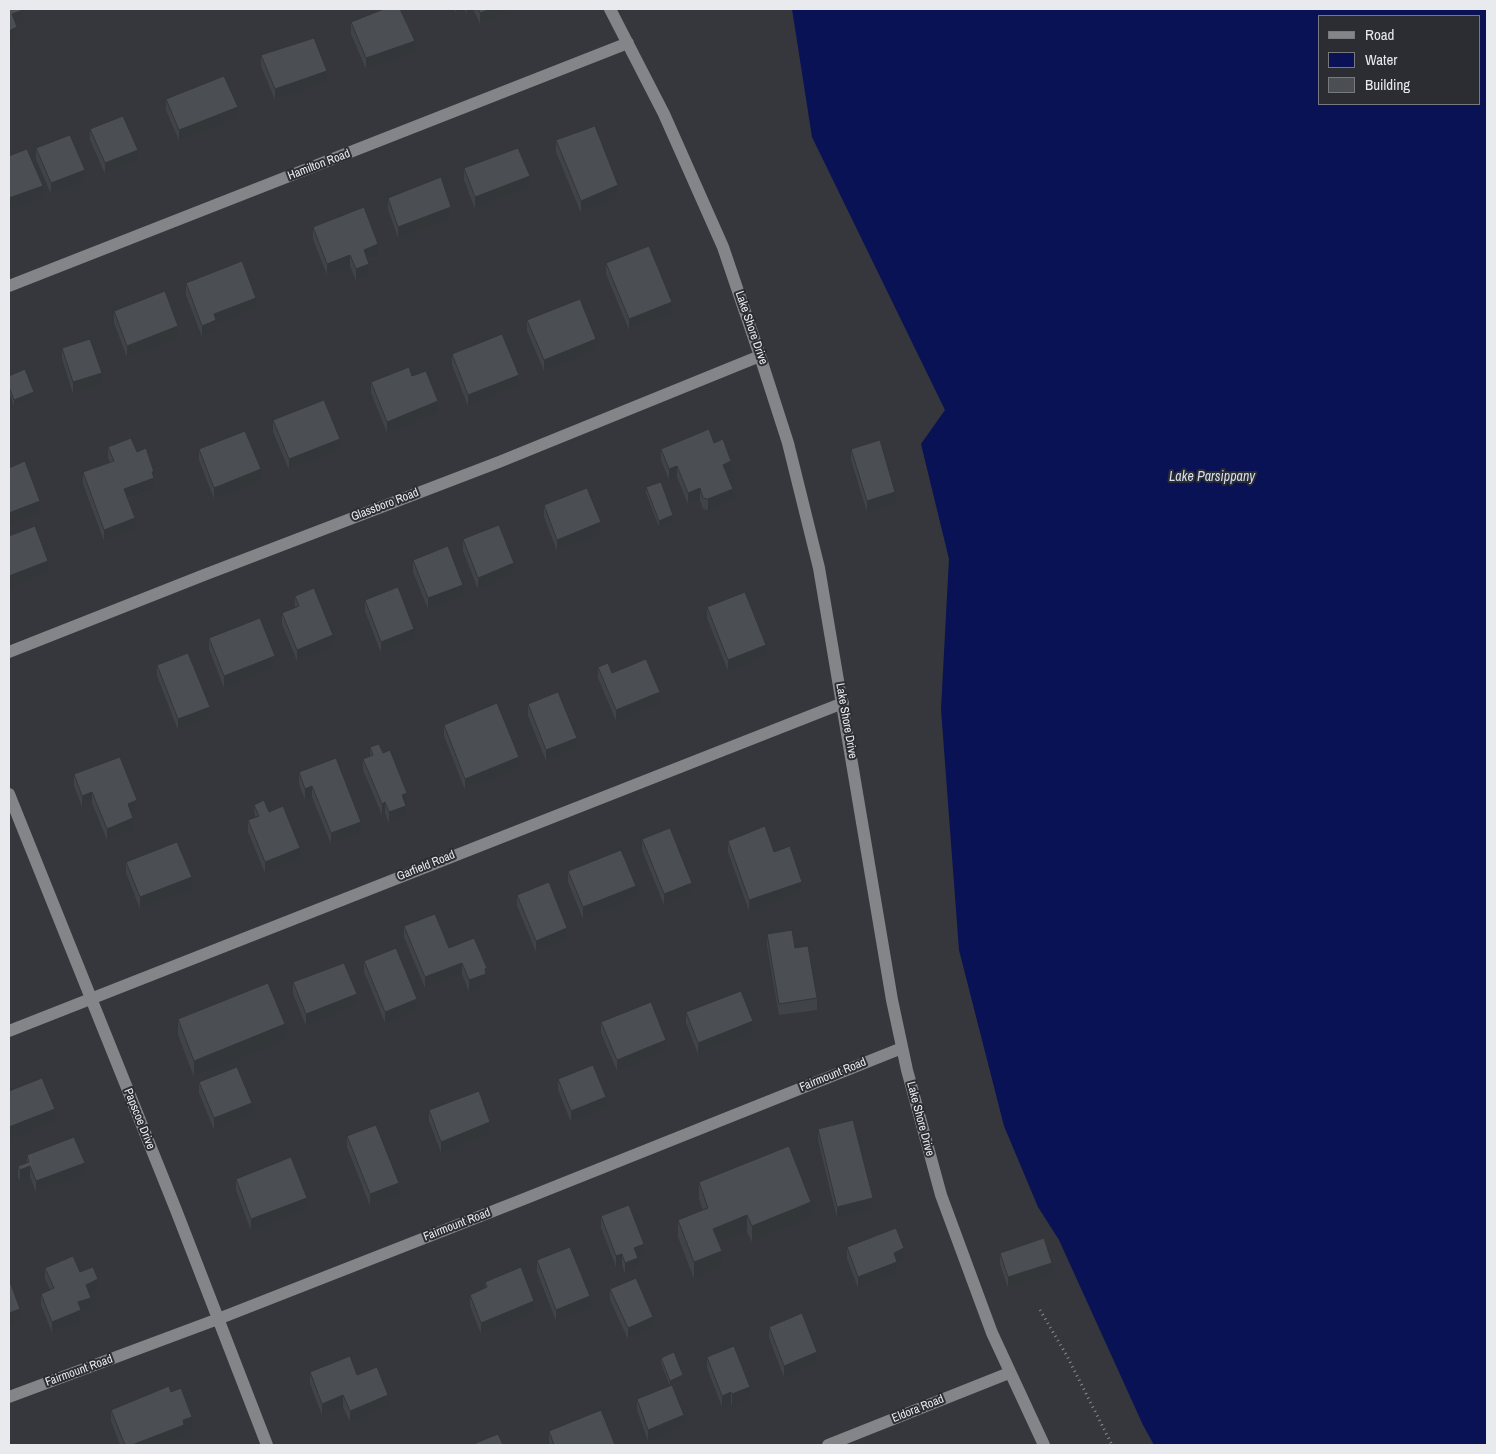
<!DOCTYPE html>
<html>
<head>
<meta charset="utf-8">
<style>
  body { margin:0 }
  #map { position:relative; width:1496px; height:1454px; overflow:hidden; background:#35373c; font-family:"Archivo Narrow",sans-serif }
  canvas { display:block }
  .frame { position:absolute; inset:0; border:10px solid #e8eaed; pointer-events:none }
  .legend { position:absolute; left:1318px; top:15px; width:162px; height:90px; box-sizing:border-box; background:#2b2d32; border:1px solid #77797d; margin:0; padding:6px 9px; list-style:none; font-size:15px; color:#e8eaed }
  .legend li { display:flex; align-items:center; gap:10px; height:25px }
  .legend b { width:25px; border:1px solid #77797d }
</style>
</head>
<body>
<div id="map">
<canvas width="1496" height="1454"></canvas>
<div class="frame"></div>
<ul class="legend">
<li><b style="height:6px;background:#848588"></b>Road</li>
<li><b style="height:14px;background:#081254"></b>Water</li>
<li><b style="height:14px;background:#4b4e53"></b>Building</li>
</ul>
</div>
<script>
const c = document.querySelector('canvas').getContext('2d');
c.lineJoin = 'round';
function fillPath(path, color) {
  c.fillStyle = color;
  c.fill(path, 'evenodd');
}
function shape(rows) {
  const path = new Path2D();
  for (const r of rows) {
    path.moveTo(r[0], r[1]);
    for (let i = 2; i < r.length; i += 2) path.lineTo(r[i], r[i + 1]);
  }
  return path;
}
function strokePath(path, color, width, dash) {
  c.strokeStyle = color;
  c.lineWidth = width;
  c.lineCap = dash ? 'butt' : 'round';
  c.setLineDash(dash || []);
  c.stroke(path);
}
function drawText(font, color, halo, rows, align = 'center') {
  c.font = font + ' "Archivo Narrow",sans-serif';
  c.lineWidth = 4;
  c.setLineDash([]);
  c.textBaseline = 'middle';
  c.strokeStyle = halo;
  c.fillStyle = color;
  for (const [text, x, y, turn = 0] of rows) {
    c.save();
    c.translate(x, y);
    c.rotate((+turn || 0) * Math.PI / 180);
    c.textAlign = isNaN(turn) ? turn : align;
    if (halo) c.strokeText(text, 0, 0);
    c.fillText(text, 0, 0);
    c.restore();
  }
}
const water = shape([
  [792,9,1487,9,1487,1445,1154,1445,1143,1425,1059,1240,1038,1207,1004,1126,959,950,941,709,949,559,921,444,945,410,812,137],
  [1320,16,1480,16,1480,104,1320,104]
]);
const path = shape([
  [1040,1310,1067,1356,1112,1445]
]);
const minor = shape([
  [610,9,664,114,723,247,760,356,788,443,819,568,892,1000,907,1070,941,1195,992,1333,1044,1445],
  [9,286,628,43],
  [9,652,204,575,499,462,760,356],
  [9,794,176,1210,267,1445],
  [9,1031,843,703],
  [9,1397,218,1319,524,1199,902,1048],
  [828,1445,1009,1373]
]);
const wall = shape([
  [454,9,507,9,507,14,480,24,474,11,467,14,465,10,456,13],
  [351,22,415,53,366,69,351,34],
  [261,55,327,83,275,100,261,66],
  [166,99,238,118,179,141,166,110],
  [90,129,138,162,105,174,90,140],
  [556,140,618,197,581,213,556,152],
  [36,148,85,181,51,194,36,159],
  [464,168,530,187,475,209,464,180],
  [388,198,451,218,398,238,388,209],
  [313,227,378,256,368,260,369,276,356,281,350,266,327,275,313,239],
  [606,263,672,313,629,330,606,274],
  [186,283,256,309,216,325,216,331,202,337,186,295],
  [114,311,178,338,127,357,114,323],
  [527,320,596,350,544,371,527,331],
  [62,348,102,384,73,394,62,359],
  [452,354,519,386,468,406,452,365],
  [9,376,34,398,14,406,9,392],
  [412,376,438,413,387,433,371,393,371,382],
  [273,420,340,450,289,470,273,432],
  [714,443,731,473,727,474,733,500,708,510,703,509,700,500,688,504,677,477,669,480,661,460,661,449],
  [108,447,137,452,154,483,154,489,128,499,135,529,104,541,83,484,83,472,110,462,108,458],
  [199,449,261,481,214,499,199,460],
  [851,449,895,504,867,512,851,460],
  [646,487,673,521,659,527,646,493],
  [544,505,601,533,557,551,544,517],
  [463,539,514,574,478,589,463,551],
  [413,560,463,596,428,609,413,572],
  [295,596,333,647,297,661,282,624,282,613,295,608],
  [365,600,414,640,381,653,365,611],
  [707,607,766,656,728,671,707,618],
  [209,638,275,667,224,688,209,649],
  [157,665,210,718,178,730,157,676],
  [598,667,612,673,660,703,616,721,598,678],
  [528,704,577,749,546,761,528,716],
  [444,725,519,768,465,790,444,736],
  [370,747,383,753,407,804,406,804,406,817,389,823,385,813,382,815,363,770,363,759,370,757],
  [299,772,361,833,331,844,312,797,305,800,299,784],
  [74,774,137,811,131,814,133,830,107,840,92,803,82,807,74,786],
  [254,805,300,859,265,873,248,832,248,820,255,818],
  [642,839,692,894,664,905,642,850],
  [728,841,774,852,802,893,749,911,728,852],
  [126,862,192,889,140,909,126,873],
  [568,871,636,898,583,919,568,882],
  [517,895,567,939,536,952,517,906],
  [404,926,449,948,487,968,486,985,469,992,462,974,425,988,404,937],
  [767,934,795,948,817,998,817,1010,779,1015,767,946],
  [364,961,417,1010,385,1023,364,972],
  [293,982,357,1005,306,1026,293,994],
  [686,1012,753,1032,698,1054,686,1023],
  [178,1019,285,1041,194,1077,178,1035],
  [601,1022,666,1051,617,1071,601,1033],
  [558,1079,606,1108,571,1122,558,1090],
  [199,1082,252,1114,214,1130,199,1093],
  [429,1110,490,1134,441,1153,429,1121],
  [818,1129,873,1209,837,1218,818,1140],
  [347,1136,399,1194,370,1206,347,1147],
  [27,1155,85,1174,36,1192,30,1177,20,1181,18,1177,18,1166,27,1163],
  [236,1179,307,1209,251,1231,236,1190],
  [699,1182,811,1218,752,1242,747,1232,719,1243,722,1267,694,1279,678,1237,678,1220,703,1210,699,1199],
  [601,1216,644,1256,638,1258,638,1269,625,1274,622,1265,616,1267,601,1228],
  [847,1247,904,1260,897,1262,897,1273,858,1288,847,1259],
  [1000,1253,1052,1274,1008,1288,1000,1264],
  [537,1260,590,1307,556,1321,537,1272],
  [45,1268,80,1272,98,1290,89,1294,91,1309,81,1312,81,1322,52,1333,41,1305,41,1294,50,1290,45,1279],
  [485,1282,534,1313,481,1334,470,1306,470,1295,485,1288],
  [610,1289,653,1328,628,1339,610,1300],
  [769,1327,817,1364,784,1377,769,1338],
  [707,1357,750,1398,732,1406,731,1403,722,1407,707,1368],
  [661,1358,683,1381,672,1386,684,1427,648,1441,637,1410,637,1399,670,1386,661,1363],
  [310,1372,357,1375,388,1407,350,1422,343,1407,322,1415,310,1384],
  [171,1392,192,1428,184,1431,184,1436,161,1445,120,1445,111,1421,111,1410],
  [549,1431,615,1445,550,1445,549,1442]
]);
const shadedWall = shape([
  [456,9,465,9,465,10,456,13],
  [467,9,474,9,474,11,467,14],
  [491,9,507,9,507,14,480,24,480,13],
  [23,10,23,22,12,26,12,14],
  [17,27,17,39,9,42,9,31],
  [415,41,415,53,366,69,366,58],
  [327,71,327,83,275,100,275,89],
  [238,107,238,118,179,141,179,130],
  [138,150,138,162,105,174,105,163],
  [85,170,85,181,51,194,51,183],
  [530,176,530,187,475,209,475,197],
  [618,185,618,197,581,213,581,201],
  [43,186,43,197,9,209,9,198],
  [451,207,451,218,398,238,398,227],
  [378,244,378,256,364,261,364,250],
  [350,255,350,266,327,275,327,264],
  [369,264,369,276,356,281,356,269],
  [256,298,256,309,216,325,216,331,202,337,202,326,214,314],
  [672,302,672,313,629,330,629,319],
  [178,326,178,338,127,357,127,346],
  [596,339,596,350,544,371,544,360],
  [102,373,102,384,73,394,73,382],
  [519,375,519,386,468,406,468,395],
  [34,392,34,398,14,406,14,400],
  [438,401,438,413,387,433,387,422],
  [340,439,340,450,289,470,289,459],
  [731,461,731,473,723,476,723,465],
  [677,466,677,477,669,480,669,469],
  [261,469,261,481,214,499,214,488],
  [152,472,154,472,154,489,124,500,124,489],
  [700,488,700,500,688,504,688,493],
  [733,489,733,500,708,510,708,499],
  [895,492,895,504,867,512,867,501],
  [40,501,40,512,9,524,9,513],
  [673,515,673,521,659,527,659,521],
  [135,518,135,529,104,541,104,530],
  [601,522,601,533,557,551,557,540],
  [48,561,48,572,9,587,9,576],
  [514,563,514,574,478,589,478,578],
  [463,585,463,596,428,609,428,598],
  [414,629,414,640,381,653,381,642],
  [333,635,333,647,297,661,297,650],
  [766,645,766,656,728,671,728,660],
  [275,656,275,667,224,688,224,676],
  [660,692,660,703,616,721,616,710],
  [210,707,210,718,178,730,178,719],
  [577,738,577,749,546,761,546,750],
  [519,757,519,768,465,790,465,779],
  [312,786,312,797,305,800,305,789],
  [92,792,92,803,82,807,82,796],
  [407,793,407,804,402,806,402,795],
  [137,800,137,811,128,815,128,804],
  [385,802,385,813,382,815,382,804],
  [406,806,406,817,389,823,389,812],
  [133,818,133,830,107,840,107,829],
  [361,822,361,833,331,844,331,833],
  [300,848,300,859,265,873,265,862],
  [192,877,192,889,140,909,140,897],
  [802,882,802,893,749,911,749,900],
  [692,883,692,894,664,905,664,894],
  [636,886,636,898,583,919,583,907],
  [567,928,567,939,536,952,536,941],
  [462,963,462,974,425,988,425,977],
  [487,968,486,985,469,992,469,980],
  [357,994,357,1005,306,1026,306,1014],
  [417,999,417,1010,385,1023,385,1012],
  [753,1021,753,1032,698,1054,698,1043],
  [285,1024,285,1041,194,1077,194,1061],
  [666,1040,666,1051,617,1071,617,1060],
  [606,1097,606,1108,571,1122,571,1111],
  [252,1103,252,1114,214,1130,214,1118],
  [55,1109,55,1121,9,1139,9,1127],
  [490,1122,490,1134,441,1153,441,1142],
  [85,1163,85,1174,36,1192,36,1181],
  [30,1166,30,1177,20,1181,20,1170],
  [399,1183,399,1194,370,1206,370,1194],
  [307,1198,307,1209,251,1231,251,1219],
  [873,1198,873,1209,837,1218,837,1207],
  [811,1202,811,1218,752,1242,752,1226],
  [747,1215,747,1232,713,1245,713,1229],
  [644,1244,644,1256,638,1258,638,1269,625,1274,625,1263,634,1248],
  [904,1248,904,1260,897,1262,897,1273,858,1288,858,1277,894,1253],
  [722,1251,722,1267,694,1279,694,1262],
  [622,1254,622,1265,616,1267,616,1256],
  [1052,1263,1052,1274,1008,1288,1008,1277],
  [98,1279,98,1290,86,1296,86,1285],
  [590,1296,590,1307,556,1321,556,1310],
  [91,1298,91,1309,81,1312,81,1322,52,1333,52,1322,78,1302],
  [534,1301,534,1313,481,1334,481,1323],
  [20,1309,20,1320,9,1325,9,1313],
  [653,1317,653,1328,628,1339,628,1328],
  [817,1352,817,1364,784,1377,784,1366],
  [683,1375,683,1381,670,1386,670,1381],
  [750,1387,750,1398,732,1406,732,1394],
  [731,1392,731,1403,722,1407,722,1396],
  [343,1395,343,1407,322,1415,322,1404],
  [388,1395,388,1407,350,1422,350,1411],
  [684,1415,684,1427,648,1441,648,1430],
  [192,1417,192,1428,184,1431,184,1436,161,1445,132,1445,183,1420]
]);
const building = shape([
  [9,9,22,9,23,10,12,14,17,27,9,31,9,9],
  [384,9,400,9,415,41,366,58,351,22,384,9],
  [478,9,491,9,480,13,478,9],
  [314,38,327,71,275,89,261,55,314,38],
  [224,76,238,107,179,130,166,99,224,76],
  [123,116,138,150,105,163,90,129,123,116],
  [595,126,618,185,581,201,556,140,595,126],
  [70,135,85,170,51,183,36,148,70,135],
  [518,148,530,176,475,197,464,168,518,148],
  [27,149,43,186,9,198,9,156,27,149],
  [441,177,451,207,398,227,388,198,441,177],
  [364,207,378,244,364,250,369,264,356,269,350,255,327,264,313,227,364,207],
  [649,246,672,302,629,319,606,263,649,246],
  [242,261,256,298,214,314,216,320,202,326,186,283,242,261],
  [165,291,178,326,127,346,114,311,165,291],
  [580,299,596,339,544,360,527,320,580,299],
  [502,334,519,375,468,395,452,354,502,334],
  [90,339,102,373,73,382,62,348,90,339],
  [409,367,412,376,426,371,438,401,387,422,371,382,409,367],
  [25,369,34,392,14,400,9,387,9,376,25,369],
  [324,400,340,439,289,459,273,420,324,400],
  [709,429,714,443,723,439,731,461,723,465,733,489,708,499,703,498,700,488,688,493,677,466,669,469,661,449,709,429],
  [245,431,261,469,214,488,199,449,245,431],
  [131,438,137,452,146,448,154,472,152,472,154,478,124,489,135,518,104,530,83,472,114,461,108,447,131,438],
  [880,440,895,492,867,501,851,449,880,440],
  [25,461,40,501,9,513,9,468,25,461],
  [661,482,673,515,659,521,646,487,661,482],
  [587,488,601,522,557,540,544,505,587,488],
  [499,525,514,563,478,578,463,539,499,525],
  [35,526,48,561,9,576,9,536,35,526],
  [448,546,463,585,428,598,413,560,448,546],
  [398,587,414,629,381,642,365,600,398,587],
  [314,588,333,635,297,650,282,613,299,606,295,596,314,588],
  [745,592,766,645,728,660,707,607,745,592],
  [260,618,275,656,224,676,209,638,260,618],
  [188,653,210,707,178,719,157,665,188,653],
  [646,659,660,692,616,710,598,667,608,663,612,673,646,659],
  [558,692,577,738,546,750,528,704,558,692],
  [497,703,519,757,465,779,444,725,497,703],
  [379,744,383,753,390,750,407,793,402,795,406,806,389,812,385,802,382,804,363,759,373,755,370,747,379,744],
  [120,757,137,800,128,804,133,818,107,829,92,792,82,796,74,774,120,757],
  [336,758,361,822,331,833,312,786,305,789,299,772,336,758],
  [264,800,269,812,283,806,300,848,265,862,248,820,259,816,254,805,264,800],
  [765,826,774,852,790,846,802,882,749,900,728,841,765,826],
  [670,828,692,883,664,894,642,839,670,828],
  [177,842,192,877,140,897,126,862,177,842],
  [621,850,636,886,583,907,568,871,621,850],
  [549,882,567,928,536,941,517,895,549,882],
  [435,914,449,948,474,938,487,968,485,969,486,974,469,980,462,963,425,977,404,926,435,914],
  [792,930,795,948,808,946,817,998,779,1004,767,934,792,930],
  [396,948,417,999,385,1012,364,961,396,948],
  [344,963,357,994,306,1014,293,982,344,963],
  [268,983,285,1024,194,1061,178,1019,268,983],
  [741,991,753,1021,698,1043,686,1012,741,991],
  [651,1002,666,1040,617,1060,601,1022,651,1002],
  [593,1065,606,1097,571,1111,558,1079,593,1065],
  [237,1067,252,1103,214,1118,199,1082,237,1067],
  [42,1078,55,1109,9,1127,9,1091,42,1078],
  [479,1091,490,1122,441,1142,429,1110,479,1091],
  [853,1120,873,1198,837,1207,818,1129,853,1120],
  [376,1125,399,1183,370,1194,347,1136,376,1125],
  [74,1137,85,1163,36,1181,30,1166,20,1170,18,1166,29,1162,27,1155,74,1137],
  [789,1146,811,1202,752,1226,747,1215,713,1229,722,1251,694,1262,678,1220,708,1208,699,1182,789,1146],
  [291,1157,307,1198,251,1219,236,1179,291,1157],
  [629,1205,644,1244,634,1248,638,1258,625,1263,622,1254,616,1256,601,1216,629,1205],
  [896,1228,904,1248,894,1253,897,1262,858,1277,847,1247,896,1228],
  [1044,1238,1052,1263,1008,1277,1000,1253,1044,1238],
  [570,1247,590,1296,556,1310,537,1260,570,1247],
  [73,1256,80,1272,93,1267,98,1279,86,1285,91,1298,78,1302,81,1310,52,1322,41,1294,54,1288,45,1268,73,1256],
  [521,1267,534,1301,481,1323,470,1295,487,1287,485,1282,521,1267],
  [636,1278,653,1317,628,1328,610,1289,636,1278],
  [9,1279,20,1309,9,1313,9,1279],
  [802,1313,817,1352,784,1366,769,1327,802,1313],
  [734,1346,750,1387,732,1394,731,1392,722,1396,707,1357,734,1346],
  [674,1352,683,1375,670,1381,661,1358,674,1352],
  [350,1356,357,1375,377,1367,388,1395,350,1411,343,1395,322,1404,310,1372,350,1356],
  [672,1385,684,1415,648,1430,637,1399,672,1385],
  [169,1386,171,1392,181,1388,192,1417,183,1420,184,1425,132,1445,125,1445,111,1410,169,1386],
  [601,1410,615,1445,554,1445,549,1431,601,1410],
  [498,1434,503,1445,471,1445,498,1434]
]);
const streetNames = [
  ["Hamilton Road",319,165,-21],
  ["Lake Shore Drive",751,328,71],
  ["Glassboro Road",385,505,-21],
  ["Lake Shore Drive",846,721,80],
  ["Garfield Road",426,866,-22],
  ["Fairmount Road",833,1075,-22],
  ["Papscoe Drive",139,1119,68],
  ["Lake Shore Drive",920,1119,75],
  ["Fairmount Road",457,1225,-21],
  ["Fairmount Road",79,1371,-20],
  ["Eldora Road",918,1409,-22]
];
const waterNames = [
  ["Lake Parsippany",1212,477]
];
fillPath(water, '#081254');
strokePath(path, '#898b8f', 3, [1, 4]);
strokePath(minor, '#848588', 12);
fillPath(wall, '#404347');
fillPath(shadedWall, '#34373a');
fillPath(building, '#4b4e53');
strokePath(building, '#34373a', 1);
drawText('12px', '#e8eaed', '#2b2d32', streetNames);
drawText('italic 14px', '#d5def2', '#2b2d32', waterNames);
</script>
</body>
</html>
